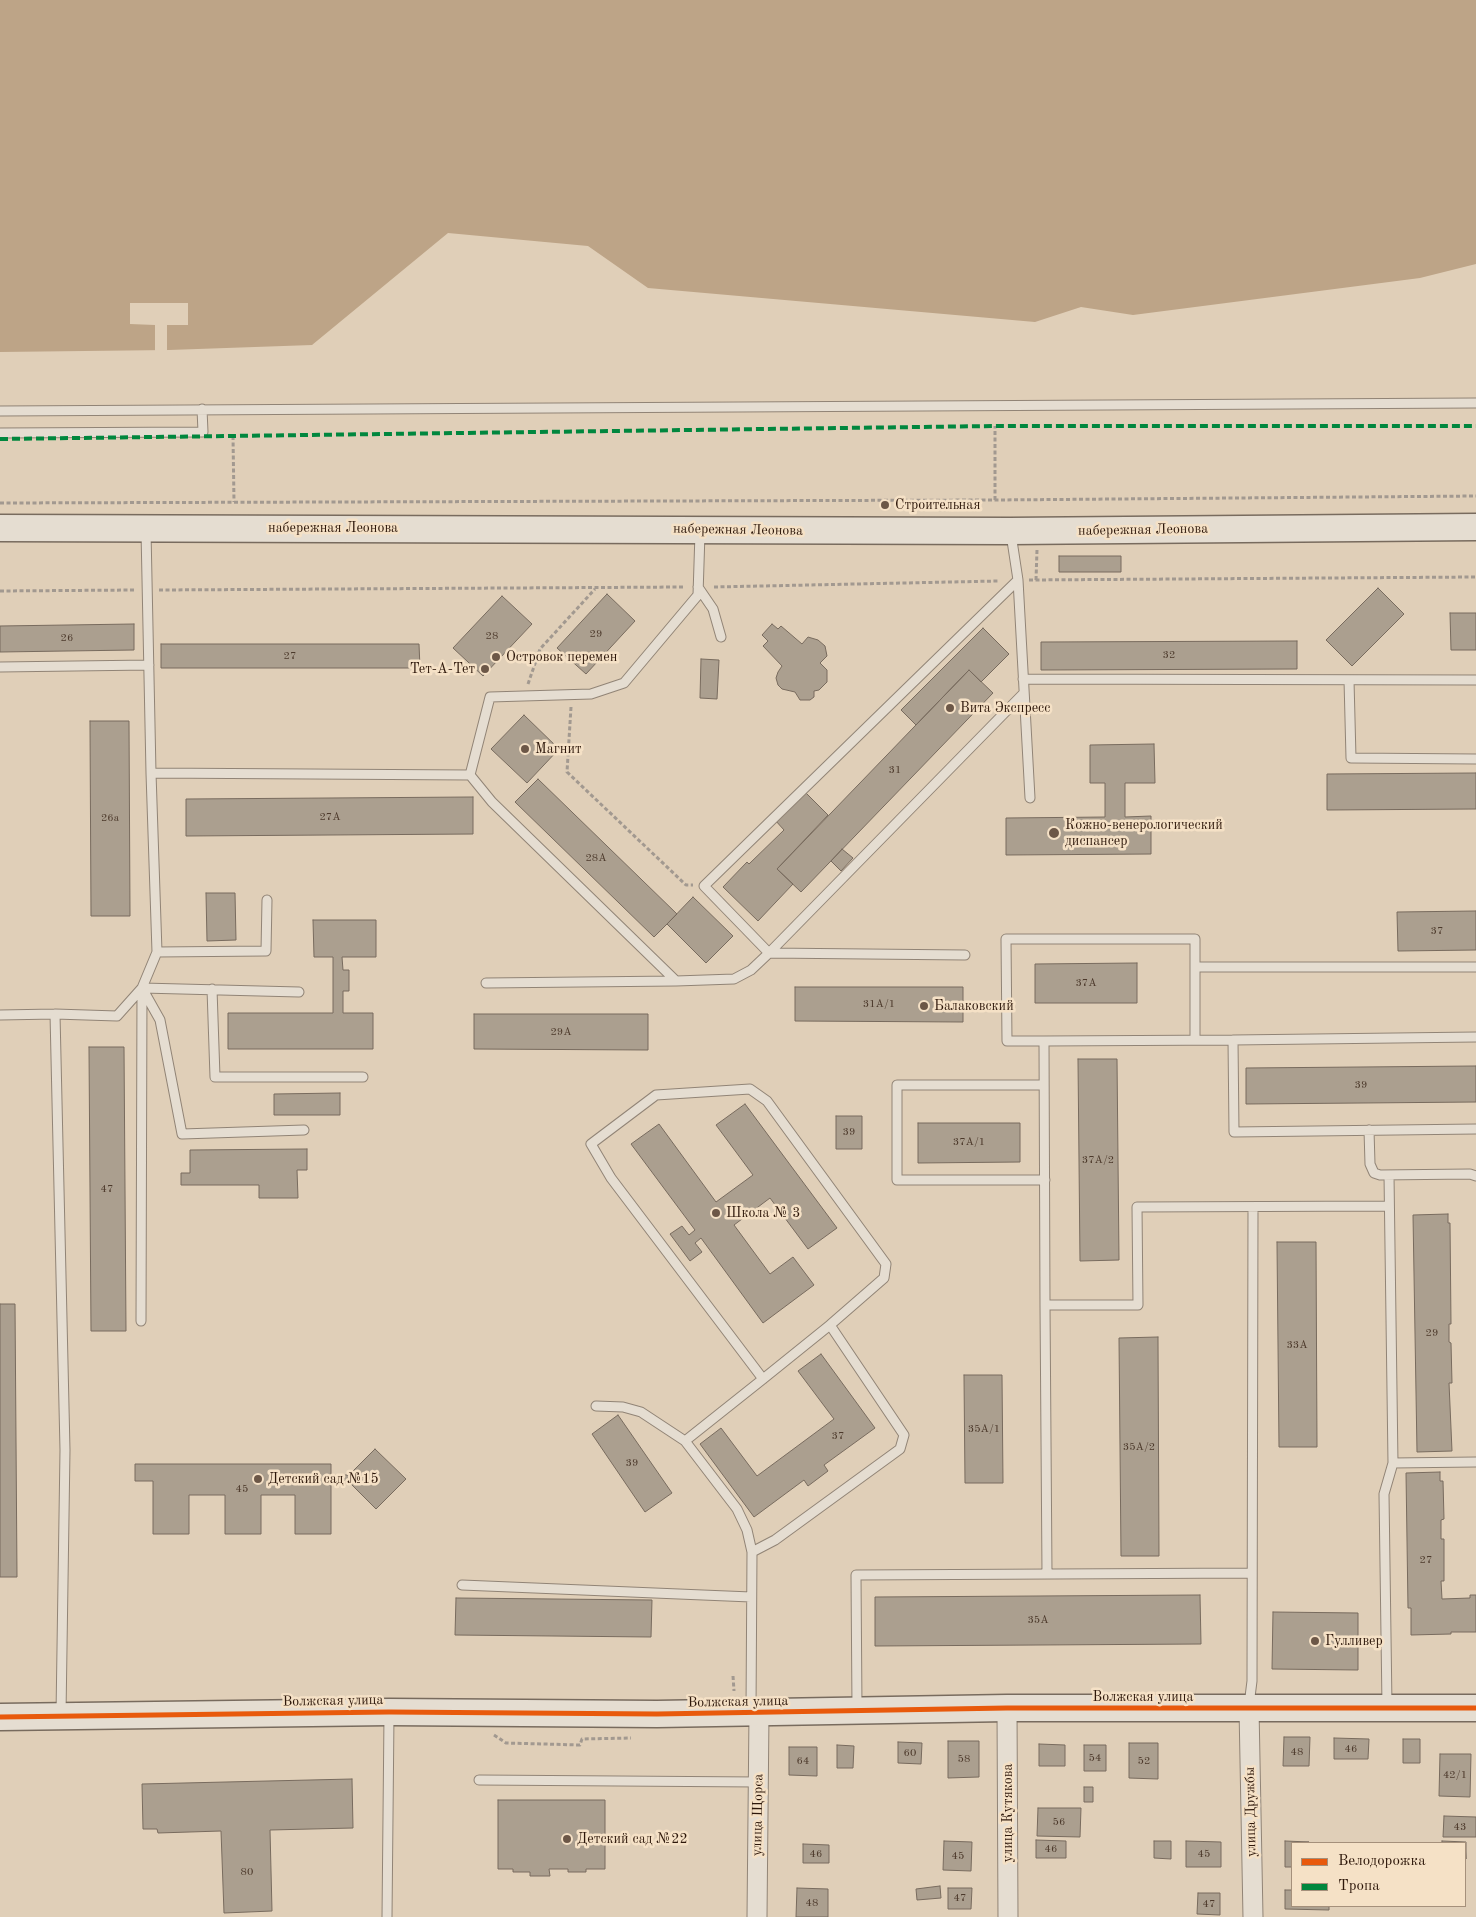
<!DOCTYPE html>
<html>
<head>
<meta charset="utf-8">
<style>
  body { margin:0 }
  #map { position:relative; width:1476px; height:1917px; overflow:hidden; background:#e0cfb8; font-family:"Old Standard TT",serif }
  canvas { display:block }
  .legend { position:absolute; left:1291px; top:1842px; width:175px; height:65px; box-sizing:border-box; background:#f5e1c6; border:1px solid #a5907b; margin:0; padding:6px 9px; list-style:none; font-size:15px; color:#2d170a }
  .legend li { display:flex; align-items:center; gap:10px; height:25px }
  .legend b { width:25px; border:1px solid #a5907b }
</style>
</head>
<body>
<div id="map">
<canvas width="1476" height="1917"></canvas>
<ul class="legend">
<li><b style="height:6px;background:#e8590c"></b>Велодорожка</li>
<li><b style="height:6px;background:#00873e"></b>Тропа</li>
</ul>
</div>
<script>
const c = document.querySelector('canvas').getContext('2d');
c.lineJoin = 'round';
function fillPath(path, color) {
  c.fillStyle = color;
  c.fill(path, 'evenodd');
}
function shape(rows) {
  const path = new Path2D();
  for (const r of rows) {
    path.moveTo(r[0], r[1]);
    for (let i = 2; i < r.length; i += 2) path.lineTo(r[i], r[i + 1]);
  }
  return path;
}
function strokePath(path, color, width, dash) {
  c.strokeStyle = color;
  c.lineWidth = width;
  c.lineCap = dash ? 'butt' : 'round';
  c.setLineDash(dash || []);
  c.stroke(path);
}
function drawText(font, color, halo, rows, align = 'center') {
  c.font = font + ' "Old Standard TT",serif';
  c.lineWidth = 5;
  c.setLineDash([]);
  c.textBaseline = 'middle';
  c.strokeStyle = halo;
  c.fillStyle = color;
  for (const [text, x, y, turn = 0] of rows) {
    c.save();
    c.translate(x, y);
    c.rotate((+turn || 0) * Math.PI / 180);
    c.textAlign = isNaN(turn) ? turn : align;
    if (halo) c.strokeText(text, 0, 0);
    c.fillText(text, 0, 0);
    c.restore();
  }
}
const water = shape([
  [0,0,1476,0,1476,264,1420,278,1133,315,1081,307,1035,322,648,288,588,246,448,233,312,345,169,350,0,352]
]);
const pier = shape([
  [130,303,188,303,188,325,167,325,167,353,155,353,155,325,130,324]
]);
const building = shape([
  [1059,556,1121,556,1121,572,1059,572,1059,556],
  [1378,588,1404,614,1352,666,1326,640,1378,588],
  [607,594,635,621,586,674,557,648,607,594],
  [502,596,532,624,483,676,453,648,502,596],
  [1450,613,1476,613,1476,650,1451,650,1450,613],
  [134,624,134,650,0,652,0,626,134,624],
  [772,624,778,629,781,626,802,644,808,637,818,640,825,646,827,656,820,663,827,670,827,682,819,690,814,691,814,697,810,700,800,700,795,692,782,689,778,685,776,678,778,672,782,666,763,646,768,641,762,635,772,624],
  [983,628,1009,654,981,682,969,670,916,725,901,710,983,628],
  [1297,641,1297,669,1041,670,1041,642,1297,641],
  [161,644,419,644,420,668,161,668,161,644],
  [701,659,719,660,717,699,700,698,701,659],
  [969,670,993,693,801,892,777,869,969,670],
  [524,715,559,749,527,783,491,749,524,715],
  [90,721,129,721,130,916,91,916,90,721],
  [1154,744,1155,783,1125,783,1125,817,1151,816,1151,854,1006,855,1006,818,1105,817,1105,783,1090,783,1090,745,1154,744],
  [1476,773,1476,809,1327,810,1327,774,1476,773],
  [538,779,677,914,654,937,515,802,538,779],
  [804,791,828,815,777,869,793,884,758,921,723,887,747,862,749,864,784,830,775,820,804,791],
  [473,797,473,834,186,836,186,799,473,797],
  [842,849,853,858,841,871,831,861,842,849],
  [206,893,235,893,236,940,207,941,206,893],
  [693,897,733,936,706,963,667,924,693,897],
  [1476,911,1476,950,1398,951,1397,912,1476,911],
  [313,920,376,920,376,957,342,957,343,970,349,970,349,991,343,991,343,1013,373,1013,373,1049,228,1049,228,1013,333,1013,333,957,314,957,313,920],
  [1137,963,1137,1003,1035,1003,1035,964,1137,963],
  [795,987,963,987,963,1022,795,1021,795,987],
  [474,1014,648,1014,648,1050,474,1049,474,1014],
  [89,1047,124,1047,126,1331,91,1331,89,1047],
  [1078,1059,1117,1059,1119,1260,1080,1261,1078,1059],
  [1476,1066,1476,1102,1246,1104,1246,1068,1476,1066],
  [340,1093,340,1115,274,1115,274,1094,340,1093],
  [745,1104,837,1228,808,1249,770,1198,734,1225,770,1274,793,1257,814,1285,763,1323,701,1238,695,1243,702,1252,690,1261,670,1234,682,1226,689,1235,695,1230,631,1144,659,1124,716,1202,753,1175,716,1125,745,1104],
  [836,1116,862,1116,862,1149,836,1149,836,1116],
  [918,1123,1020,1123,1020,1162,918,1163,918,1123],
  [307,1149,307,1170,297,1170,298,1198,259,1198,259,1185,181,1185,181,1173,190,1173,190,1150,307,1149],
  [1448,1214,1448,1223,1450,1223,1451,1324,1449,1324,1449,1342,1451,1343,1452,1383,1449,1383,1452,1451,1417,1452,1413,1215,1448,1214],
  [1277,1242,1316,1242,1317,1447,1279,1447,1277,1242],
  [0,1304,15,1304,17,1577,0,1577,0,1304],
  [1158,1337,1159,1556,1121,1556,1119,1338,1158,1337],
  [821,1354,875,1428,824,1465,828,1471,808,1486,804,1480,754,1517,700,1444,721,1428,757,1476,834,1419,798,1371,821,1354],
  [964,1375,1002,1375,1003,1483,965,1483,964,1375],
  [618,1415,672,1493,645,1512,592,1434,618,1415],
  [375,1449,406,1479,376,1509,350,1483,331,1483,331,1534,295,1534,295,1495,261,1495,261,1534,225,1534,225,1495,189,1495,189,1534,153,1534,153,1481,135,1481,135,1464,331,1464,331,1475,349,1475,375,1449],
  [1440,1472,1440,1481,1443,1481,1444,1519,1441,1520,1441,1539,1444,1539,1444,1581,1441,1581,1442,1599,1470,1598,1470,1595,1476,1595,1476,1632,1451,1632,1451,1634,1411,1635,1411,1608,1408,1608,1406,1473,1440,1472],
  [1200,1595,1201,1644,875,1646,875,1597,1200,1595],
  [456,1598,652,1600,651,1637,455,1635,456,1598],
  [1273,1612,1358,1613,1358,1670,1272,1669,1273,1612],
  [1284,1737,1310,1737,1309,1766,1283,1766,1284,1737],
  [1334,1738,1369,1739,1368,1759,1334,1759,1334,1738],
  [1403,1739,1420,1739,1420,1763,1403,1763,1403,1739],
  [948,1741,979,1741,979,1777,948,1778,948,1741],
  [898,1742,922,1743,921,1764,898,1763,898,1742],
  [1129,1743,1158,1743,1158,1779,1129,1778,1129,1743],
  [1039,1744,1065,1745,1065,1766,1039,1766,1039,1744],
  [837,1745,854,1746,853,1768,837,1768,837,1745],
  [1084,1745,1106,1745,1106,1771,1084,1771,1084,1745],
  [789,1747,817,1747,817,1776,789,1775,789,1747],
  [1440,1754,1471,1754,1470,1797,1439,1796,1440,1754],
  [352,1779,353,1828,270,1830,272,1911,224,1913,221,1831,158,1833,157,1829,143,1829,142,1784,352,1779],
  [1084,1787,1093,1787,1093,1802,1084,1802,1084,1787],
  [498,1800,605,1800,605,1869,586,1869,586,1872,568,1872,568,1869,549,1869,550,1876,530,1876,530,1872,513,1872,513,1869,498,1869,498,1800],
  [1038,1808,1081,1808,1080,1837,1037,1836,1038,1808],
  [1444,1816,1476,1817,1476,1837,1443,1837,1444,1816],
  [1036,1840,1066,1841,1066,1858,1036,1858,1036,1840],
  [944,1841,972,1842,971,1871,943,1870,944,1841],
  [1154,1841,1171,1841,1171,1859,1154,1858,1154,1841],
  [1186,1841,1221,1842,1221,1867,1186,1867,1186,1841],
  [1285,1841,1309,1842,1292,1843,1292,1867,1285,1867,1285,1841],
  [1442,1841,1466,1842,1466,1859,1465,1843,1442,1843,1442,1841],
  [803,1844,829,1845,829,1863,803,1863,803,1844],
  [940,1886,941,1898,917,1900,916,1889,940,1886],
  [797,1888,828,1889,828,1917,796,1917,797,1888],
  [948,1888,972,1888,971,1909,948,1909,948,1888],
  [1285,1890,1292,1890,1292,1906,1329,1906,1329,1910,1285,1909,1285,1890],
  [1198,1893,1220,1893,1220,1915,1197,1914,1198,1893]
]);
const path = shape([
  [233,436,234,502],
  [995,500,995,426],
  [0,503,995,500,1476,496],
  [1029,580,1476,577],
  [1036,580,1037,550],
  [714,587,998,581],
  [159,590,685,587],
  [0,591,135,590],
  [528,684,540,649,595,589],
  [571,707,567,772,686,885,693,885],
  [733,1676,734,1691],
  [494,1735,506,1743,580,1745,582,1739,631,1738]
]);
const lane = shape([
  [0,411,1476,403],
  [0,433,203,432,202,409],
  [1011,534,1018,580,704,886,769,953,1024,693],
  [1018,580,1030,798],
  [698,587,713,609,721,637],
  [0,667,149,665],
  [1023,679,1476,680],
  [1349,680,1351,758,1476,759],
  [151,773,470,775,490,697,591,694,624,683,698,595,700,533],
  [470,775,492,802,676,981,486,983],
  [157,952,266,951,267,900],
  [1195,967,1476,967],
  [676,981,734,979,751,970,769,953,965,955],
  [142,988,160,1020,182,1134,304,1130],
  [142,988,299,992],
  [212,989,215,1077,363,1077],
  [0,1015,55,1014],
  [1476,1037,1233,1040,1234,1132,1476,1129],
  [1233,1040,1044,1041,1045,1305,1138,1305,1137,1207,1389,1206],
  [1044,1041,1007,1041,1006,939,1195,939,1195,1040],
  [1044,1085,897,1085,897,1180,1045,1180],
  [1369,1130,1370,1164,1374,1173,1380,1175,1470,1174,1476,1176],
  [1045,1305,1047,1574],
  [141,1321,142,988],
  [596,1406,623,1407,641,1412,685,1441,737,1509,747,1530,752,1552,751,1710],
  [685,1441,763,1379,830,1325,884,1278,886,1264,767,1101,750,1089,656,1095,591,1144,611,1178,763,1379],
  [1393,1463,1476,1462],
  [752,1552,775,1540,900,1449,904,1435,830,1325],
  [462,1585,751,1597],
  [1249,1705,1252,1681,1253,1207],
  [1387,1706,1384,1494,1393,1463,1389,1175],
  [857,1708,856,1575,1252,1573],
  [61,1714,65,1450,55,1014,117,1016,142,988,157,952,151,773,146,531],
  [479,1780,758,1782],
  [387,1917,389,1715]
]);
const street = shape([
  [1007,1708,1008,1917],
  [1249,1708,1253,1917],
  [757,1917,759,1713]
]);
const secondary = shape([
  [0,528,1010,531,1476,527],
  [0,1717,389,1712,657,1714,1007,1708,1476,1708]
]);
const quiet = shape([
  [0,439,995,426,1476,426]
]);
const cycleway = shape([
  [0,1717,389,1712,657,1714,1007,1708,1476,1708]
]);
const markers = [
  [885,505,5,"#6c5747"],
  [496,657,5,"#6c5747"],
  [485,669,5,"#6c5747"],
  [950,708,5,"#6c5747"],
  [525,749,5,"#6c5747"],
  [1054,833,6,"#6c5747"],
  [924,1006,5,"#6c5747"],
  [716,1213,5,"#6c5747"],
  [258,1479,5,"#6c5747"],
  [1315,1641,5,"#6c5747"],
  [567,1839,5,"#6c5747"]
];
const numberNames = [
  ["29",596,634],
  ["28",492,636],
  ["26",67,638],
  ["32",1169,655],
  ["27",290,656],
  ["31",895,770],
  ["27А",330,817],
  ["26а",110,818],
  ["28А",596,858],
  ["37",1437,931],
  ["37А",1086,983],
  ["31А/1",879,1004],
  ["29А",561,1032],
  ["39",1361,1085],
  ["39",849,1132],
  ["37А/1",969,1142],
  ["37А/2",1098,1160],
  ["47",107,1189],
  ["29",1432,1333],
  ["33А",1297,1345],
  ["35А/1",984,1429],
  ["37",838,1436],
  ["35А/2",1139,1447],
  ["39",632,1463],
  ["45",242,1489],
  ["27",1426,1560],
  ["35А",1038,1620],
  ["46",1351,1749],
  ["48",1297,1752],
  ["60",910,1753],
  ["54",1095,1758],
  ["58",964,1759],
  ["64",803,1761],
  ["52",1144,1761],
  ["42/1",1455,1775],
  ["56",1059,1822],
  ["43",1460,1827],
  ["46",1051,1849],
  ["46",816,1854],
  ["45",1204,1854],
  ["45",958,1856],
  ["80",247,1872],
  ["47",960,1898],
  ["48",812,1903],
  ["47",1209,1904]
];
const poiNames = [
  ["Строительная",895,505],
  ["Островок перемен",506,657],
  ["Тет-А-Тет",475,669,"right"],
  ["Вита Экспресс",960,708],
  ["Магнит",535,749],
  ["Кожно-венерологический",1065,825],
  ["диспансер",1065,841],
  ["Балаковский",934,1006],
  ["Школа № 3",726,1213],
  ["Детский сад №15",268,1479],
  ["Гулливер",1325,1641],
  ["Детский сад №22",577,1839]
];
const streetNames = [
  ["набережная Леонова",333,528],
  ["набережная Леонова",738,530,1],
  ["набережная Леонова",1143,530,-1],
  ["Волжская улица",1143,1697],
  ["Волжская улица",333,1701,-1],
  ["Волжская улица",738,1702,-1],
  ["улица Дружбы",1251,1812,-91],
  ["улица Кутякова",1008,1813,-90],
  ["улица Щорса",758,1815,-89]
];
fillPath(water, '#bda487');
fillPath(pier, '#e0cfb8');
fillPath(building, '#ab9f8f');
strokePath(building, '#786b5e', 1);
strokePath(lane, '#918476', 11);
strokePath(street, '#918476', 21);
strokePath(secondary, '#786b5e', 29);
strokePath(path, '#a29990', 3, [4, 2.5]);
strokePath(lane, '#e5ddd1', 9);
strokePath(street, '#e5ddd1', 19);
strokePath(secondary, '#e5ddd1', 26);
strokePath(quiet, '#00873e', 4, [8, 4]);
strokePath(cycleway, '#e8590c', 5);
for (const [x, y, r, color] of markers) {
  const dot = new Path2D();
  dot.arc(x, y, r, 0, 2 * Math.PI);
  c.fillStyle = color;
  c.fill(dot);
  strokePath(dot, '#f5e1c6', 2);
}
drawText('11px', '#4c392b', null, numberNames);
drawText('14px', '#2d170a', '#f5e1c6', poiNames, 'left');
drawText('14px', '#2d170a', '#f5e1c6', streetNames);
</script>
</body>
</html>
